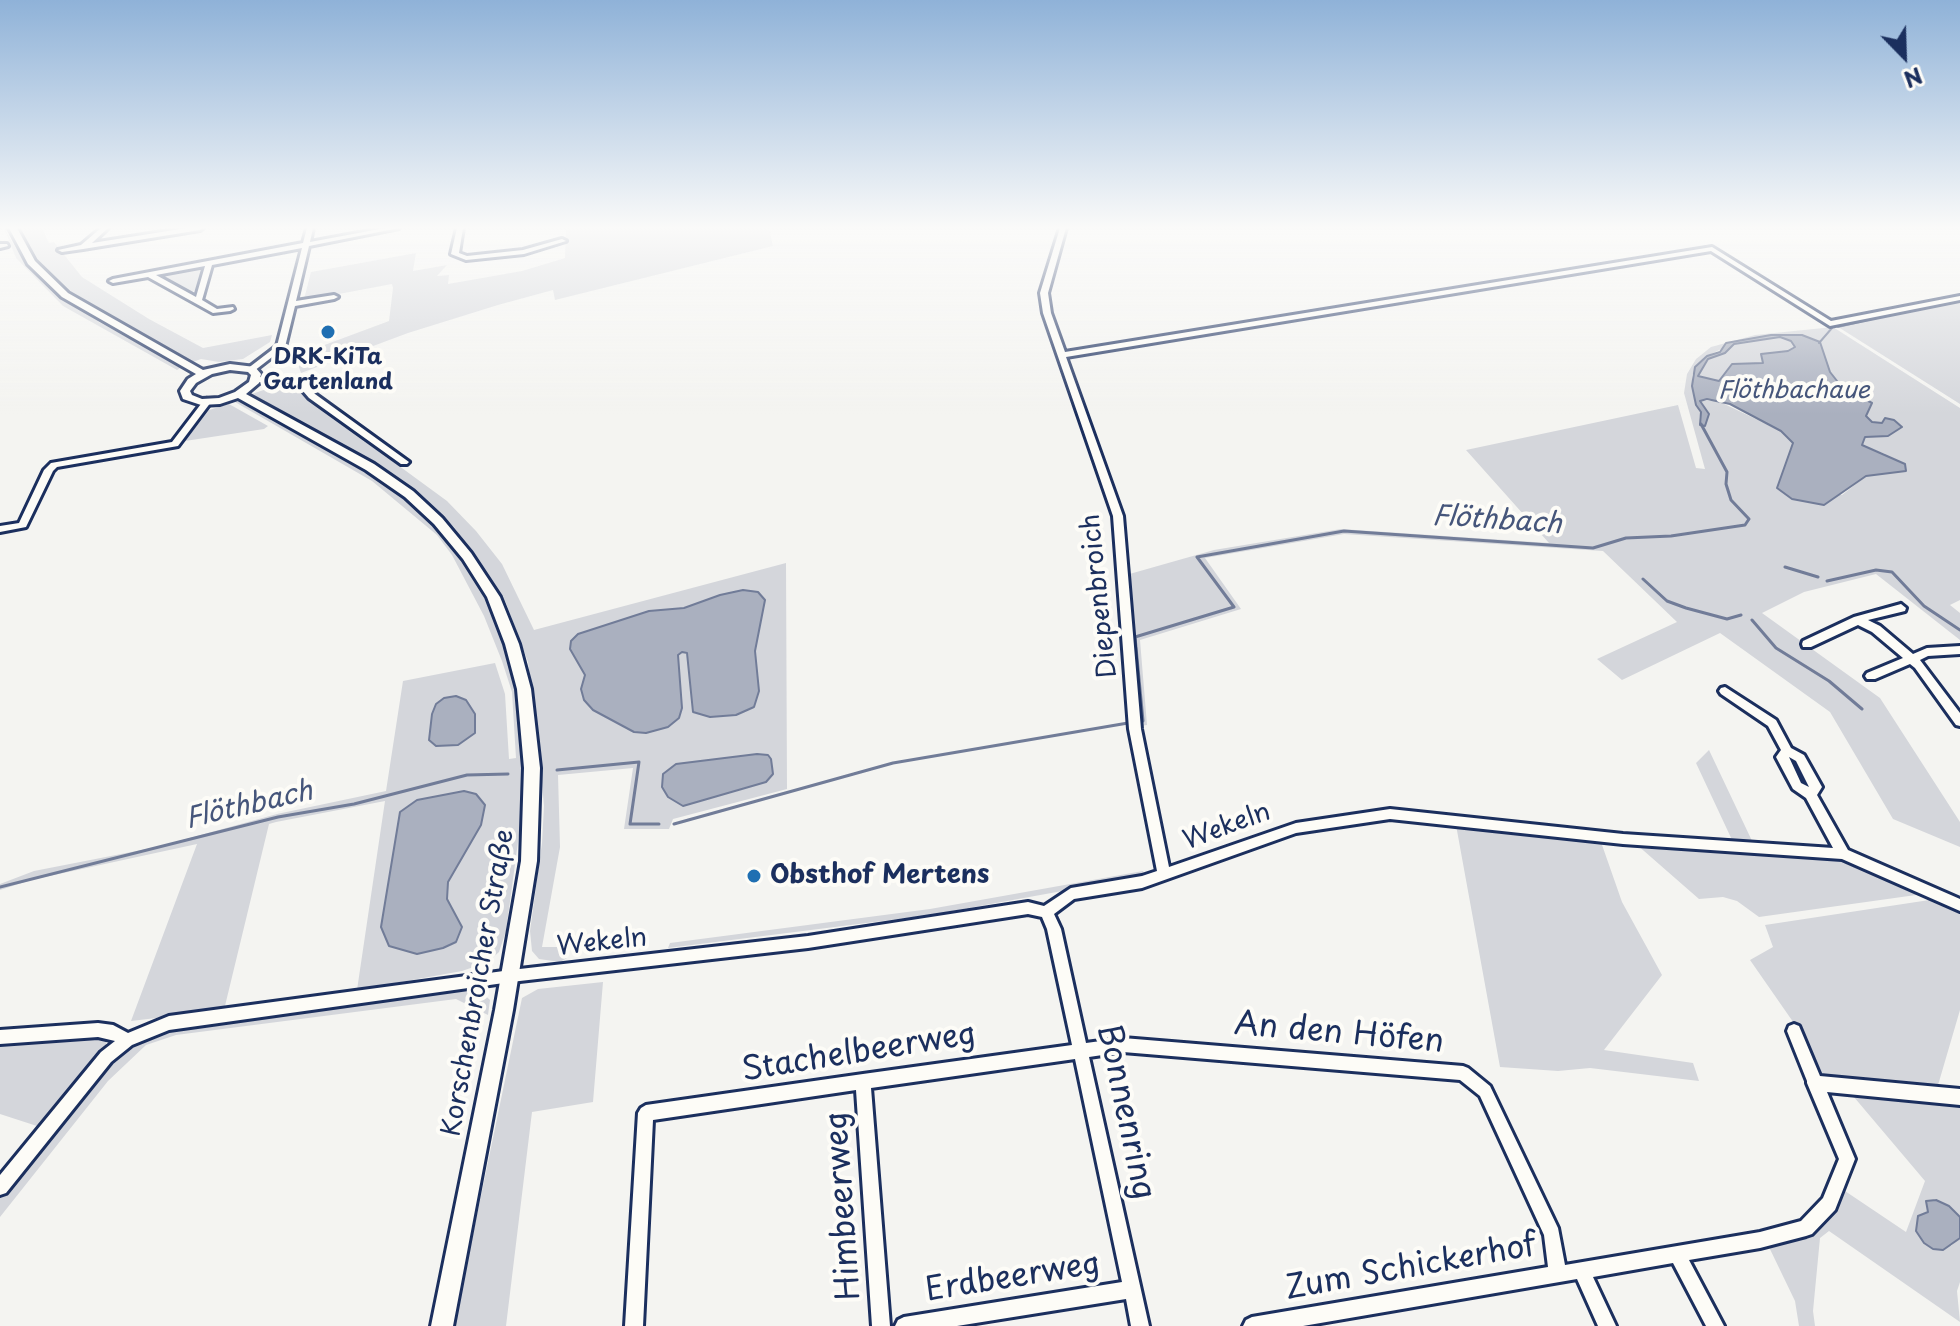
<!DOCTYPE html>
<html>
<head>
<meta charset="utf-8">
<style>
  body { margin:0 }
  #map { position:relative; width:1960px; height:1326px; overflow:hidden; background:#f4f4f1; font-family:"Playpen Sans",sans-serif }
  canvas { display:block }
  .north { position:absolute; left:1864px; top:16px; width:80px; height:80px; -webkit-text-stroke:6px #fdfcf7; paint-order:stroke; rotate:157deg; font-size:22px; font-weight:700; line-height:32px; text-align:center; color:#1b2f5e }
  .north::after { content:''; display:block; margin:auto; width:28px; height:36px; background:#1b2f5e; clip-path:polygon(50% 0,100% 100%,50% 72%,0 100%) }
</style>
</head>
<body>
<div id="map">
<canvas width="1960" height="1326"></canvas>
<div class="north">N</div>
</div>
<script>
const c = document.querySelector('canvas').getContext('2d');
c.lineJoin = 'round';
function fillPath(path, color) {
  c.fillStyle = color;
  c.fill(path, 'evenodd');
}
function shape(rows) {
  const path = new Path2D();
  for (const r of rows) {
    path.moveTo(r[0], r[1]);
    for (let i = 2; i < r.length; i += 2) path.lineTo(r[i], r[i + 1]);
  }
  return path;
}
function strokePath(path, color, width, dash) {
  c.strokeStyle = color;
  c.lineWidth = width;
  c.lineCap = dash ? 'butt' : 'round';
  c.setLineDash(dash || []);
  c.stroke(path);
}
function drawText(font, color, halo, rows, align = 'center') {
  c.font = font + ' "Playpen Sans",sans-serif';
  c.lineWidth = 8;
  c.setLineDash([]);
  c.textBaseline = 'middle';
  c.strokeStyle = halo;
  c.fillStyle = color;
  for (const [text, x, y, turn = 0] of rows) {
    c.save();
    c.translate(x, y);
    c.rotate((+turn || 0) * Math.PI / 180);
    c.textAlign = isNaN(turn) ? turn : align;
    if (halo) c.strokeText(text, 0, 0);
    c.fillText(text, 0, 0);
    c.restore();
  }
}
const green = shape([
  [4,228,22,258,53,291,99,322,182,367,177,370,63,306,16,258],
  [19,228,42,228,49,243,54,242,82,277,149,319,203,348,272,335,270,342,243,359,219,362,201,359,193,362,105,315,61,286,33,256],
  [566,228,769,228,773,246,555,300,553,290,498,305,408,333,301,373,295,356,389,321,393,288,392,284,307,300,304,299,311,272,416,253,413,271,447,265,437,276,449,275,448,284,522,271,565,258],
  [201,268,205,268,199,288,192,292,184,292,159,277],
  [1960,299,1960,404,1835,325,1854,323,1929,303],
  [1833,327,1960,408,1960,600,1950,605,1960,613,1960,640,1876,574,1804,592,1762,613,1880,698,1960,822,1960,847,1893,819,1830,712,1720,633,1622,680,1597,659,1677,622,1603,551,1344,534,1205,558,1241,609,1140,640,1147,725,1140,726,1126,575,1214,550,1341,529,1549,543,1466,450,1678,405,1696,468,1705,469,1684,393,1687,374,1696,359,1711,347,1755,335],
  [1771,335,1802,335,1820,342,1830,372,1841,386,1872,403,1866,416,1872,422,1901,426,1888,436,1865,437,1861,441,1862,445,1885,454,1866,476,1842,495,1778,487,1793,443,1781,431,1718,401,1700,401,1703,408,1699,420,1701,412,1692,386,1692,375,1707,356,1740,340],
  [1780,337,1791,341,1795,346,1788,351,1761,354,1764,363,1743,363,1719,381,1698,376,1709,359,1725,353,1734,344],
  [295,385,309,400,447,501,476,531,502,564,534,630,786,563,787,789,673,819,669,829,624,829,633,768,558,775,560,847,542,947,557,947,567,958,560,962,539,959,532,951,530,931,542,843,544,806,539,748,528,662,506,603,454,527,389,471,252,394,275,386],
  [720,595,765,602,755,651,759,691,682,652,678,655,682,708,608,717,593,710,584,700,581,689,585,675,571,641,578,634,649,611,684,608],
  [241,400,333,450,402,495,422,513,462,558,493,611,520,691,524,754,523,805,506,931,499,952,488,962,462,971,357,990,385,801,276,822,269,824,224,1010,131,1021,197,844,31,880,0,890,0,884,34,871,157,847,277,814,386,791,403,681,495,663,505,694,509,759,516,758,512,692,502,661,484,616,452,555,437,535,372,481,235,402],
  [481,825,448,882,447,899,462,927,381,926],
  [229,404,268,426,264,429,185,441,209,410],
  [1709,750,1753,843,1733,842,1696,763],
  [1456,825,1601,842,1622,902,1662,975,1604,1050,1693,1063,1699,1081,1590,1068,1558,1071,1500,1067],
  [1636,844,1846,859,1915,888,1916,895,1759,917,1737,901,1723,897,1699,899],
  [1143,871,1145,876,930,915,668,948,670,943,930,909],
  [1936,899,1960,910,1960,1010,1936,1092,1817,1079,1798,1029,1750,960,1773,947,1765,925],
  [603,982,593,1102,532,1112,506,1326,454,1326,522,998,538,989],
  [466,991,481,992,490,1000,488,1015,456,999,176,1035,146,1045,108,1081,0,1217,0,1197,77,1101,124,1051,146,1037,176,1027],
  [93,1035,106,1040,106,1047,40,1127,0,1114,0,1043],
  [1848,1090,1960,1100,1960,1217,1949,1205,1926,1201,1928,1213,1951,1246,1960,1238,1960,1282,1957,1291,1960,1322,1829,1231,1820,1238,1813,1311,1815,1326,1799,1326,1795,1301,1768,1245,1809,1232,1842,1189,1906,1232,1925,1181]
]);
const water = shape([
  [1771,335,1802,335,1820,342,1830,372,1841,386,1872,403,1866,416,1872,422,1882,423,1885,418,1894,420,1902,427,1888,436,1865,437,1862,445,1905,464,1906,471,1866,476,1824,505,1792,499,1777,488,1793,443,1781,431,1730,404,1707,399,1700,401,1709,414,1705,426,1700,425,1701,412,1696,405,1692,386,1695,367,1707,356,1720,352,1726,343,1771,335],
  [1780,337,1791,341,1795,347,1788,351,1761,354,1763,363,1732,364,1719,381,1698,376,1708,359,1725,353,1734,344,1780,337],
  [743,590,758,592,765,600,755,651,759,691,754,707,736,715,710,717,693,712,687,653,682,652,678,655,682,708,679,718,668,727,646,733,634,732,593,710,584,700,581,689,585,675,570,649,571,641,578,634,649,611,684,608,720,595,743,590],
  [456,696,466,700,475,714,475,733,458,745,436,746,429,740,432,714,436,704,444,698,456,696],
  [757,754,768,755,771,759,773,774,766,782,683,806,668,797,662,787,663,774,676,764,757,754],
  [464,791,476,794,485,805,481,825,448,882,447,899,462,927,456,942,443,948,417,954,389,946,381,927,400,812,417,800,464,791],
  [1936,1200,1949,1206,1960,1217,1960,1238,1943,1250,1933,1249,1924,1243,1916,1231,1918,1216,1928,1212,1926,1201,1936,1200]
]);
const streamFar1 = shape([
  [1939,304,1960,301],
  [1838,327,1928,306],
  [1819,343,1832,328]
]);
const stream = shape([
  [1785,567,1818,577],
  [1643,579,1667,601,1686,608,1727,619,1741,615],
  [1827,581,1876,570,1892,572,1924,606,1960,630],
  [1752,620,1776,648,1829,681,1862,709],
  [1140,722,1143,721,1135,637,1234,607,1197,557,1344,531,1593,548,1626,538,1671,536,1745,525,1749,519,1731,500,1726,484,1727,472,1701,424],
  [557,770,639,762,630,824,659,824],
  [674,824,893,763,1128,723],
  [0,887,278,817,354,804,467,775,508,774]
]);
const minor = shape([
  [101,228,108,228,92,243,187,228,203,228,200,230,83,249,62,252,58,250,81,245,101,228],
  [307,228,313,228,310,242,385,228,399,228,309,246,296,301,334,295,338,297,334,299,295,306,285,347,254,371,248,371,247,369,277,346,302,248,212,265,202,300,217,309,233,307,234,309,230,311,213,313,148,277,113,283,109,281,113,279,303,243,307,228],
  [205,266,196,297,156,275,205,266],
  [457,228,463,228,459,253,467,256,523,250,562,239,566,241,524,254,466,260,451,254,457,228],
  [1060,228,1066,228,1048,293,1051,313,1065,352,1712,247,1831,321,1960,296,1960,300,1830,326,1711,251,1066,357,1123,516,1141,729,1169,867,1296,823,1390,809,1623,834,1833,848,1806,798,1793,789,1776,757,1781,750,1768,726,1721,694,1719,691,1721,688,1725,687,1776,720,1791,748,1804,755,1822,787,1817,795,1848,850,1960,899,1960,911,1842,859,1623,844,1390,819,1296,833,1142,888,1074,899,1054,914,1061,929,1086,1043,1123,1038,1463,1066,1468,1068,1490,1086,1558,1228,1565,1265,1760,1232,1801,1221,1823,1198,1839,1159,1807,1083,1807,1081,1787,1031,1789,1026,1794,1024,1799,1026,1820,1076,1960,1089,1960,1105,1827,1092,1855,1159,1835,1210,1812,1234,1806,1236,1760,1248,1689,1260,1724,1326,1706,1326,1673,1263,1593,1277,1616,1326,1598,1326,1577,1279,1303,1326,1243,1326,1246,1320,1252,1317,1548,1267,1544,1235,1480,1096,1460,1080,1123,1052,1089,1057,1149,1326,1131,1326,1126,1299,957,1326,895,1326,898,1320,904,1317,1122,1282,1075,1059,871,1088,890,1326,872,1326,856,1090,653,1120,643,1326,625,1326,638,1113,641,1108,646,1105,863,1074,1072,1045,1047,929,1042,917,1028,914,808,948,511,982,169,1030,132,1045,111,1062,6,1193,0,1195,0,1175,101,1052,115,1041,98,1037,0,1044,0,1030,98,1023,113,1025,128,1033,169,1016,511,970,808,936,1028,902,1044,906,1071,888,1142,876,1157,871,1129,729,1113,516,1043,313,1040,293,1060,228],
  [1789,757,1796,761,1809,787,1801,783,1789,757],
  [0,244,7,244,8,246,0,248,0,244],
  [256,377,301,378,315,394,409,462,407,464,401,464,309,398,296,383,253,382,253,378,256,377],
  [207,399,211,402,178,446,57,467,53,471,26,527,0,532,0,526,19,523,44,470,51,463,172,442,204,400,207,399],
  [1901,604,1906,608,1905,611,1868,620,1880,626,1913,654,1927,648,1960,646,1960,654,1928,656,1920,660,1960,713,1960,726,1956,725,1915,668,1910,664,1875,679,1867,679,1865,676,1867,673,1903,658,1872,632,1858,625,1811,647,1803,647,1802,644,1803,641,1854,617,1901,604]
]);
const major = shape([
  [9,228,17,228,35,261,68,293,203,370,230,364,255,367,261,374,259,383,246,394,374,464,413,491,442,518,471,553,500,597,519,644,531,689,540,768,537,861,513,1010,453,1326,431,1326,495,1010,521,861,524,768,517,689,505,644,487,597,463,559,434,524,405,497,366,470,238,398,220,404,201,405,183,399,180,391,188,379,196,374,62,297,28,264,9,228],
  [230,370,248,372,251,375,249,382,235,392,219,398,202,399,192,395,190,391,196,383,212,374,230,370]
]);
const markers = [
  [328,332,8,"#1f6fb2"],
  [754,876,8,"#1f6fb2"]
];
const farPoinames = [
  ["DRK-KiTa",328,358],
  ["Gartenland",328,383]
];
const farWaternames = [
  ["Flöthbachaue",1794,391]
];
const streetNames = [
  ["Diepenbroich",1100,596,-96],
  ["Wekeln",1227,827,-20],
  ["Wekeln",602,943,-6],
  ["Korschenbroicher Straße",479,983,-80]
];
const poiNames = [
  ["Obsthof Mertens",770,876]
];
const waterNames = [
  ["Flöthbach",1497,521,4],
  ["Flöthbach",249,806,-13]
];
const nearStreetnames = [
  ["An den Höfen",1339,1034,5],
  ["Stachelbeerweg",859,1053,-9],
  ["Bonnenring",1125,1112,78],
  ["Himbeerweg",844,1206,-94],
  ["Zum Schickerhof",1411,1268,-10],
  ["Erdbeerweg",1013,1278,-9]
];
fillPath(green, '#d4d6db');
fillPath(water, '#aab0bf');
strokePath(water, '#717c98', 2);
strokePath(streamFar1, '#717c98', 2);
strokePath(stream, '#717c98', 3);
strokePath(minor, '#1b2f5e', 6);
strokePath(major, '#1b2f5e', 6);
fillPath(minor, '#fdfcf7');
fillPath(major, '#fdfcf7');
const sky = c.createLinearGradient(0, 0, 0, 414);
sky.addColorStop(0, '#8fb2d8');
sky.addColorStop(0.55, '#fafaf9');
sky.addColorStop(1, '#fafaf900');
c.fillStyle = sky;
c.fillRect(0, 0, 1960, 414);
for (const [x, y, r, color] of markers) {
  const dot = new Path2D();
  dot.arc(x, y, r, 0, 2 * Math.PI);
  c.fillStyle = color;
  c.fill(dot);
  strokePath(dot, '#fdfcf7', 3);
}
drawText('bold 22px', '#1b2f5e', '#fdfcf7', farPoinames);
drawText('italic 24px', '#46567b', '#fdfcf7', farWaternames);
drawText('26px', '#1b2f5e', '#fdfcf7', streetNames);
drawText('bold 26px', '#1b2f5e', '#fdfcf7', poiNames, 'left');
drawText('italic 28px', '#46567b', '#fdfcf7', waterNames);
drawText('32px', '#1b2f5e', '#fdfcf7', nearStreetnames);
</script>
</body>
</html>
